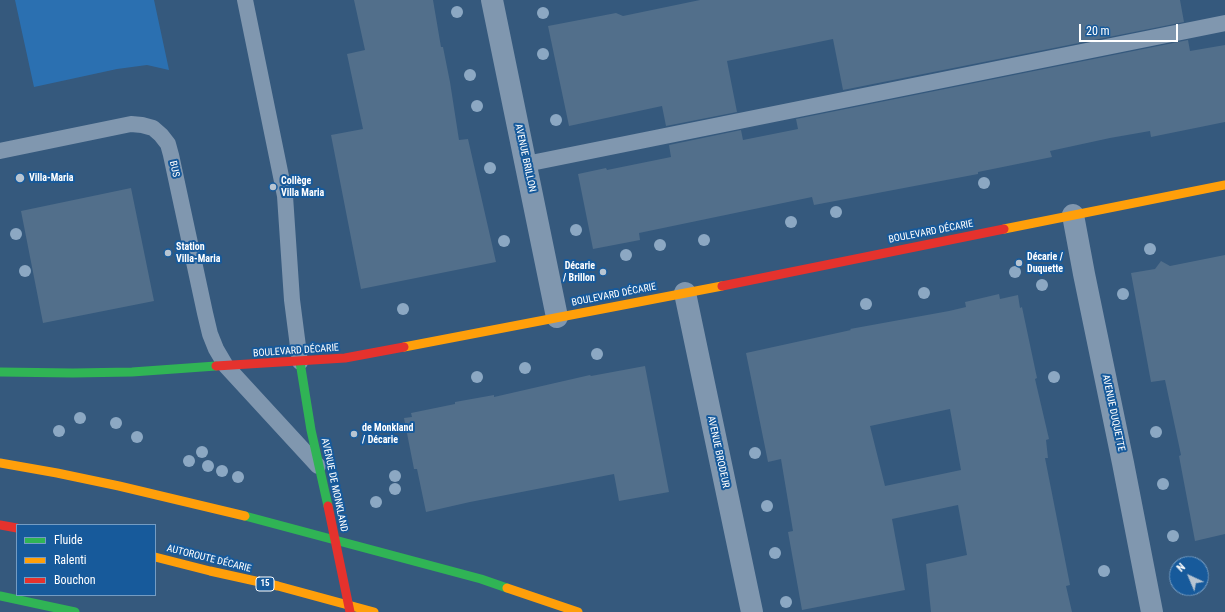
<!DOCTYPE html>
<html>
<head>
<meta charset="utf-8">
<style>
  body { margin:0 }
  #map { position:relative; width:1225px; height:612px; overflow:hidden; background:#35597d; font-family:"Roboto Condensed",sans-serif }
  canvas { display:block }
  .legend { position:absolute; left:16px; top:524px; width:140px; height:72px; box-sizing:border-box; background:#175a9b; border:1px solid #749cc3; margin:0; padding:5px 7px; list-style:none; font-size:12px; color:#fff }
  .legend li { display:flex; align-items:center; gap:8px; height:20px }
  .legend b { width:20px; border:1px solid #749cc3 }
  .north { position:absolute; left:1169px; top:556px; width:40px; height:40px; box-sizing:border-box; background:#175a9b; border:1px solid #749cc3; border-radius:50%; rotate:316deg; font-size:11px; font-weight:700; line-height:16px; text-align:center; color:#fff }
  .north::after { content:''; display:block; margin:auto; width:14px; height:18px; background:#b8c5d2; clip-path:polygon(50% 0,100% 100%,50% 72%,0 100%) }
  .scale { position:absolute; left:1079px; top:24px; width:99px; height:18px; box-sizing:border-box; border:2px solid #fff; border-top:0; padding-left:5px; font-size:12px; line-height:14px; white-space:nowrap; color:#fff; -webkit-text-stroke:3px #175a9b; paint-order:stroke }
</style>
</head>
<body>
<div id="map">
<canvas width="1225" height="612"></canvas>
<ul class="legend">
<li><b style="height:5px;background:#30b455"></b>Fluide</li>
<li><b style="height:5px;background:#ff9f0a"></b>Ralenti</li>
<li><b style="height:5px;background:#e5322d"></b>Bouchon</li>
</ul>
<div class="north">N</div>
<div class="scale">20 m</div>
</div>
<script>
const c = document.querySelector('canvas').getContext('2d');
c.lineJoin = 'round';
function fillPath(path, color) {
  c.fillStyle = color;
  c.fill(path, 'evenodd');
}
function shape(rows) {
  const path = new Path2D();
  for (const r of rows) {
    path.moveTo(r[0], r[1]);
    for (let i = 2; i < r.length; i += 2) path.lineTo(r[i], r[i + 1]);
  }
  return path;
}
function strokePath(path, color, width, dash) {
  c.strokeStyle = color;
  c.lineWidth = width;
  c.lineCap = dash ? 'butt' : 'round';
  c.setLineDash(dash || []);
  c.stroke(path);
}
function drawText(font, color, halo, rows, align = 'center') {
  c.font = font + ' "Roboto Condensed",sans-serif';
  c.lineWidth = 4;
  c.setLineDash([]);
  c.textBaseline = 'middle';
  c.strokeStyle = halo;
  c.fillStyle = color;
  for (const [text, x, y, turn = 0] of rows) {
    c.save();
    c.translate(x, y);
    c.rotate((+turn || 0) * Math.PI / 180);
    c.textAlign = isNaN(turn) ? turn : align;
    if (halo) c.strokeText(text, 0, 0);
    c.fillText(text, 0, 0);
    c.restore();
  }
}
const green = shape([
  [15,0,154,0,169,70,147,65,117,69,34,87]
]);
const building = shape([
  [354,0,433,0,441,47,443,47,450,82,459,140,468,139,496,262,361,289,331,135,363,129,347,54,365,50],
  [700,0,1180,0,1184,22,843,90,833,39,727,61,737,112,666,126,662,106,569,126,548,26,616,13,623,16],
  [1188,40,1190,51,1225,45,1225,122,1151,137,1150,131,1110,138,1050,151,1052,157,978,172,978,174,814,205,812,197,639,233,640,240,593,249,578,174,606,168,607,170,671,157,669,145,741,130,743,140,798,129,796,119],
  [131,188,154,301,43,323,21,211],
  [1225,255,1225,534,1195,541,1179,456,1181,455,1165,380,1151,382,1131,273,1155,269,1161,261,1170,266],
  [999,294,1000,299,1018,295,1020,308,1022,307,1037,378,1035,379,1049,439,1046,440,1048,458,1045,458,1070,585,1066,586,1072,612,931,612,926,564,967,555,958,505,892,519,905,590,802,610,788,532,793,531,781,459,768,462,746,353,851,330,850,329,949,311,966,307,965,302],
  [950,409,961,470,885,486,870,426],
  [645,366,669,492,619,501,614,474,470,502,426,512,417,469,414,469,404,418,412,417,411,413,455,404,455,402,494,395,494,397,590,375,591,376]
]);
const lane = shape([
  [245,0,285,196,292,300,300,362],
  [0,151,131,124,142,125,153,128,161,135,168,144,171,155,205,313,210,334,216,349,226,366,318,466],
  [526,164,1225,23]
]);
const street = shape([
  [492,0,557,317],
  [1073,215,1084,274,1123,463,1152,612],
  [685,293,752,612]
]);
const fast = shape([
  [300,362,311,430,328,506],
  [0,372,73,373,132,372,216,366],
  [245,516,481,579,507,588],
  [0,596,75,612]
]);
const slow = shape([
  [1004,229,1225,185],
  [404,347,722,286],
  [0,463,57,473,119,486,245,516],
  [155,557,210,571,278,586,374,612],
  [507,588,578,612]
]);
const jam = shape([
  [722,286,1004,229],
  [216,366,345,358,404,347],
  [0,525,17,528]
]);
const jamBridge = shape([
  [328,506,350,612]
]);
const trees = [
  [457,12],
  [543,13],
  [543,54],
  [470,75],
  [477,106],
  [556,120],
  [490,168],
  [984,183],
  [836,212],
  [791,222],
  [576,230],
  [16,234],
  [704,240],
  [504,241],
  [660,245],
  [1150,249],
  [626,255],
  [25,271],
  [1015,272],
  [1042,285],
  [924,293],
  [1123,294],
  [866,304],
  [403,309],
  [597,354],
  [525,368],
  [477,377],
  [1054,377],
  [80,418],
  [116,423],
  [59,431],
  [1156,432],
  [137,437],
  [202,452],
  [755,453],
  [189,461],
  [208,466],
  [222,471],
  [395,476],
  [238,477],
  [1163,484],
  [395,489],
  [376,502],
  [767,506],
  [1173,536],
  [775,553],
  [1104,571],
  [786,602]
];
const markers = [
  [20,178,5,"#b8c5d2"],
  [273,187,4,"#b8c5d2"],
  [168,253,4,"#b8c5d2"],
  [1019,263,4,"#b8c5d2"],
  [603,272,4,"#b8c5d2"],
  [354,434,4,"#b8c5d2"]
];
const shields = [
  [265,584,18]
];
const shieldNames = [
  ["15",265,584]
];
const streetNames = [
  ["AVENUE BRILLON",525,158,78],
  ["BUS",174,169,78],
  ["BOULEVARD DÉCARIE",931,232,-11],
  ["BOULEVARD DÉCARIE",614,295,-11],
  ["BOULEVARD DÉCARIE",296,351,-4],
  ["AVENUE DUQUETTE",1113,413,78],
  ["AVENUE BRODEUR",718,452,78],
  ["AVENUE DE MONKLAND",334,485,78],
  ["AUTOROUTE DÉCARIE",209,559,14]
];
const poiNames = [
  ["Villa-Maria",29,178],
  ["Collège",281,181],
  ["Villa Maria",281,193],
  ["Station",176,247],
  ["Villa-Maria",176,259],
  ["Décarie /",1027,257],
  ["Duquette",1027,269],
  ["Décarie",595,266,"right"],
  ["/ Brillon",595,278,"right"],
  ["de Monkland",362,428],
  ["/ Décarie",362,440]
];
fillPath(green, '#2b70b1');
fillPath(building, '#526f8b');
strokePath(lane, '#8097af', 16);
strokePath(street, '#8097af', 22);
strokePath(fast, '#30b455', 9);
strokePath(slow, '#ff9f0a', 9);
strokePath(jam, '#e5322d', 9);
strokePath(jamBridge, '#e5322d', 9);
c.fillStyle = '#8ca8c3';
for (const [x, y] of trees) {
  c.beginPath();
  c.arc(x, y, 6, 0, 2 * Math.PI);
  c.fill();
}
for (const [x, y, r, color] of markers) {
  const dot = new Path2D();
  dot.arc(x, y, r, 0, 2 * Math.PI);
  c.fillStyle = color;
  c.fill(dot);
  strokePath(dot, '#175a9b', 1.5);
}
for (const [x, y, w] of shields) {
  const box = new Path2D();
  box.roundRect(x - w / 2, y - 7, w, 14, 3);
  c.fillStyle = '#175a9b';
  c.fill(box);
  strokePath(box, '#fff', 1);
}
drawText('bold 9px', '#fff', null, shieldNames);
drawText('10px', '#fff', '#175a9b', streetNames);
drawText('bold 10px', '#fff', '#175a9b', poiNames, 'left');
</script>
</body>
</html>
